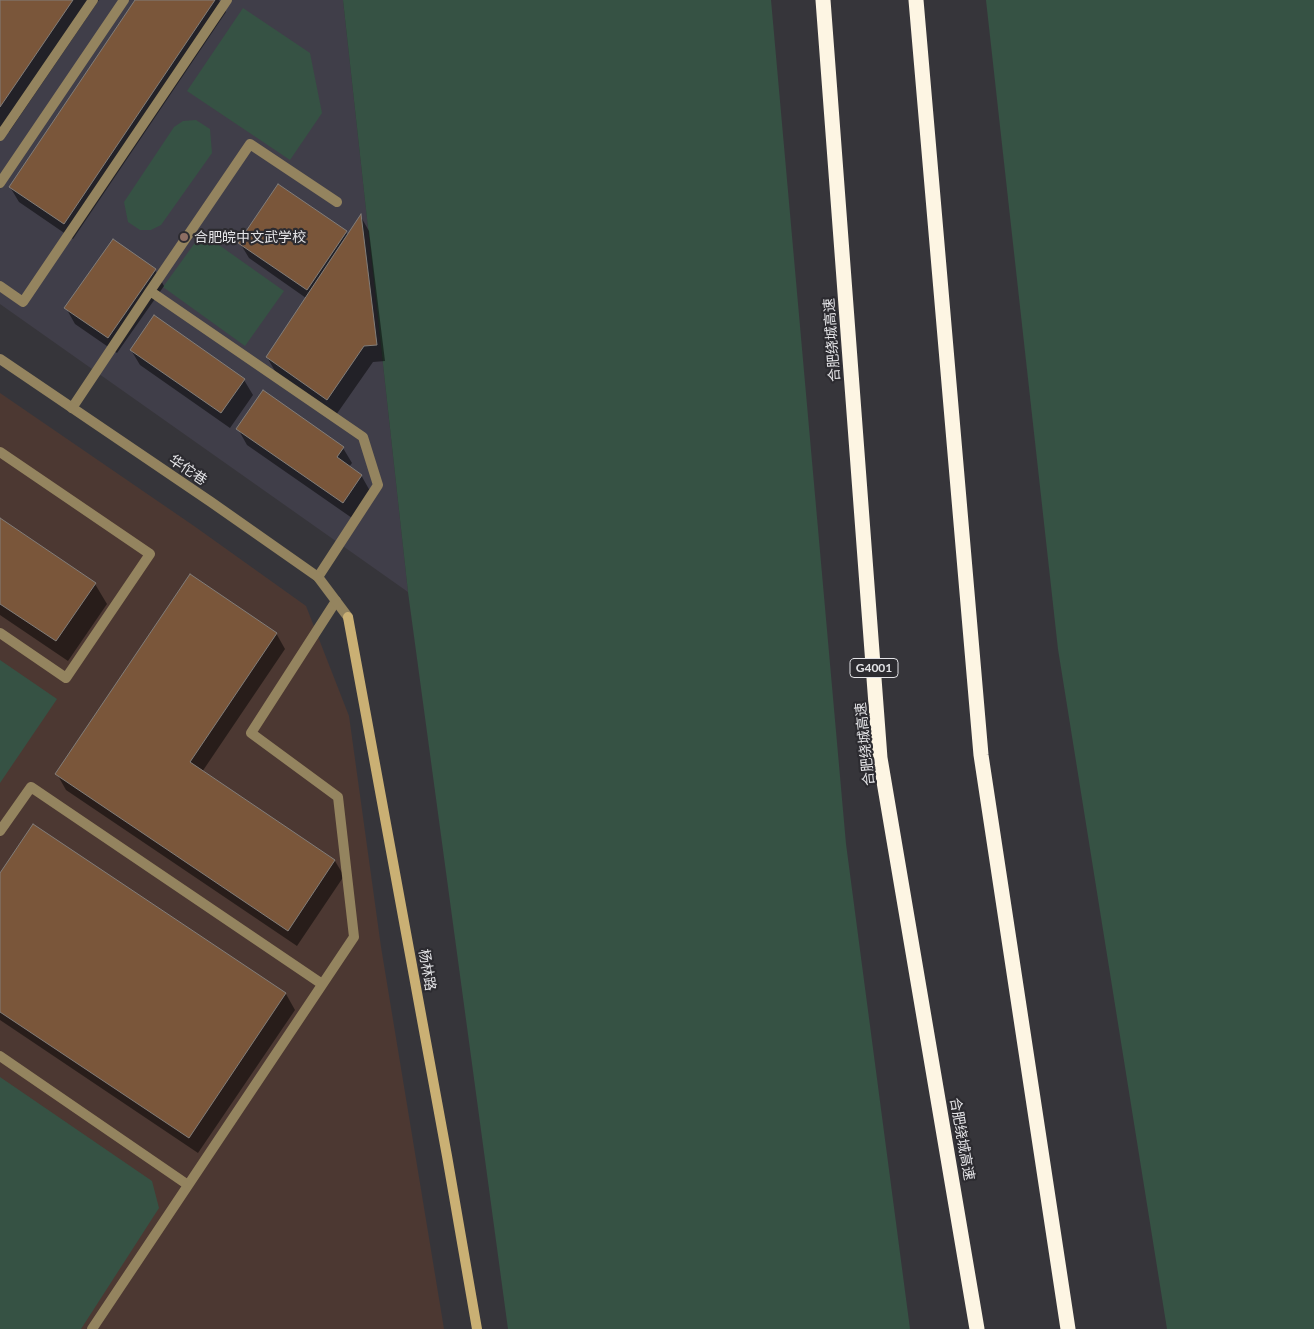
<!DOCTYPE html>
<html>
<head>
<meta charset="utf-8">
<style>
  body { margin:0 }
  canvas { display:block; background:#36353a }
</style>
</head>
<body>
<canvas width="1314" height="1329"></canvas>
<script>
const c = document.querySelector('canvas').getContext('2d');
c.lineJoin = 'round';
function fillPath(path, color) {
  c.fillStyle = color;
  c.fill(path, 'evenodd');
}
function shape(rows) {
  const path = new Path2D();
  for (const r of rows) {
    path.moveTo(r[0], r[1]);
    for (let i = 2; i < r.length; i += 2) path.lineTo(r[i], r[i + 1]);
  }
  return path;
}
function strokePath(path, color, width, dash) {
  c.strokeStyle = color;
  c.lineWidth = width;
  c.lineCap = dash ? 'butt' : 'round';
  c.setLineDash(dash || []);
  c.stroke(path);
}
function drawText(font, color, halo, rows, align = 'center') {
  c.font = font + ' Lato,"Noto Sans SC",sans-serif';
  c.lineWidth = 4.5;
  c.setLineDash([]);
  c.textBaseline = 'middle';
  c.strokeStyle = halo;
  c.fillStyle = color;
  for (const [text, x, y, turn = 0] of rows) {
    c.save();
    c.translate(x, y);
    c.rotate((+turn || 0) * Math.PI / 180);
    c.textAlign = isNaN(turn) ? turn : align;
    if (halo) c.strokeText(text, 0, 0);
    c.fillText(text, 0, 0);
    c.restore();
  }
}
const built = shape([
  [0,0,343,0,408,592,0,304]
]);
const industrial = shape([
  [0,393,194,526,306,606,349,716,381,947,444,1329,0,1329]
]);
const green = shape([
  [343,0,771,0,846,844,910,1329,508,1329,408,592],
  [986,0,1314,0,1314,1329,1167,1329,1058,649],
  [243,8,310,53,322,113,290,160,187,91],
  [196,120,210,129,212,153,161,225,151,230,140,230,128,222,124,202,174,127,183,121],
  [202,233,284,291,245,346,163,287],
  [0,660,57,699,0,783],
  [0,1077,152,1181,159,1208,81,1329,0,1329]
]);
const shadow = shape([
  [0,0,99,0,9,132,0,126],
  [136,0,219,0,226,12,73,239,19,202,10,187],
  [361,217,369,231,385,361,373,362,336,415,276,373,267,357,306,298,249,258,240,243,346,232,348,236],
  [155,270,164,286,117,353,75,324,66,308],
  [131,350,244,380,253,395,230,428,140,365],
  [238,429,343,448,352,463,349,467,361,475,370,491,352,518,247,445],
  [0,519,95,584,107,604,68,661,0,615],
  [276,633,285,649,202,772,335,861,344,876,297,946,66,790,57,774],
  [33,825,286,994,295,1010,198,1153,0,1020,0,875]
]);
const building = shape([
  [0,0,73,0,0,107,0,0],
  [135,0,215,0,64,224,9,187,135,0],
  [278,184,347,231,307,290,238,243,278,184],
  [361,214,377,345,364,346,327,400,266,357,361,214],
  [113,239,156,269,108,338,64,308,113,239],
  [154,315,245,379,221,413,130,350,154,315],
  [263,390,344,447,337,457,362,475,343,503,236,429,263,390],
  [0,518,96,583,56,641,0,604,0,518],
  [190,574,277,633,190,762,335,860,288,931,55,774,190,574],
  [33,824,286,993,189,1138,0,1012,0,873,33,824]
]);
const lane = shape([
  [0,136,93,0],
  [0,183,124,0],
  [0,286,23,302,227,0],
  [72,408,150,291],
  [0,452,150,554,66,678,0,633],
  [318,577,378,485,363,437,150,291,250,144,337,202],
  [0,831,31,787,322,984],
  [0,1056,188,1185],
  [92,1329,354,937,338,797,251,733,336,601]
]);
const street = shape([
  [0,359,211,502,318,577,348,617]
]);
const secondary = shape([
  [348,617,447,1156,477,1329]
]);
const highway = shape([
  [823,0,880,758,977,1329],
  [916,0,981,755,1068,1329]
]);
const markers = [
  [184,237,5,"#8d6e63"]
];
const shields = [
  [874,668,48]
];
const shieldNames = [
  ["G4001",874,668]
];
const poiNames = [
  ["合肥皖中文武学校",194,237]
];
const streetNames = [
  ["合肥绕城高速",832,340,-94],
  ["华佗巷",188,470,34],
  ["合肥绕城高速",865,744,-96],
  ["杨林路",427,970,80],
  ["合肥绕城高速",962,1139,80]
];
fillPath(built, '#403e49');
fillPath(industrial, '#4c3832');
fillPath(green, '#365244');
fillPath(shadow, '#0007');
fillPath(building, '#7a563a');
strokePath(building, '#827d79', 1);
strokePath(lane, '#94845f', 10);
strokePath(street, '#94845f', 10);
strokePath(secondary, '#cab074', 10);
strokePath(highway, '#fdf5e3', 15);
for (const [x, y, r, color] of markers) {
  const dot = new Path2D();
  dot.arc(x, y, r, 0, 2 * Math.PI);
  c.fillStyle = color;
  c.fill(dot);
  strokePath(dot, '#2c2b30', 2);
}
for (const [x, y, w] of shields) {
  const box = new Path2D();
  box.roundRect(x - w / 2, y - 9.5, w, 19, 4);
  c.fillStyle = '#2c2b30';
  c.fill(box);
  strokePath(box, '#e3e3e6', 1);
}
drawText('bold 12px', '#e3e3e6', null, shieldNames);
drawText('14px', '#e3e3e6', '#2c2b30', poiNames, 'left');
drawText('14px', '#e3e3e6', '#2c2b30', streetNames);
</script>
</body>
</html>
